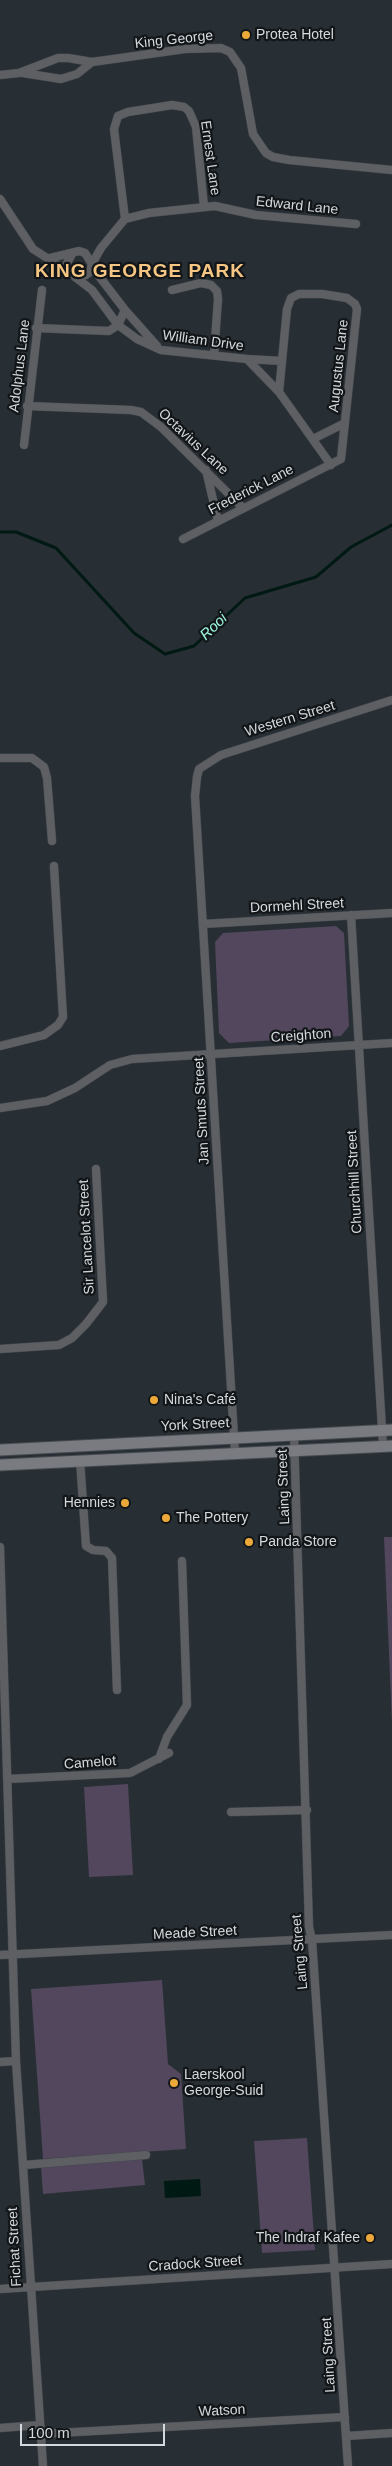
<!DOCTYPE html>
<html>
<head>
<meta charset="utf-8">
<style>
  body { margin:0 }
  #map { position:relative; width:392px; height:2466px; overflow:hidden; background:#272e34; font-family:Helvetica,sans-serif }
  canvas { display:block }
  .scale { position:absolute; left:20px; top:2424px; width:145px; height:22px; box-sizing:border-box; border:2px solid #d4d9dd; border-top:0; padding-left:6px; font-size:15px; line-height:18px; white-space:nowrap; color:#d4d9dd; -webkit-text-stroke:4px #131618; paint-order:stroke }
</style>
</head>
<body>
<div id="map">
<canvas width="392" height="2466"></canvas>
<div class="scale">100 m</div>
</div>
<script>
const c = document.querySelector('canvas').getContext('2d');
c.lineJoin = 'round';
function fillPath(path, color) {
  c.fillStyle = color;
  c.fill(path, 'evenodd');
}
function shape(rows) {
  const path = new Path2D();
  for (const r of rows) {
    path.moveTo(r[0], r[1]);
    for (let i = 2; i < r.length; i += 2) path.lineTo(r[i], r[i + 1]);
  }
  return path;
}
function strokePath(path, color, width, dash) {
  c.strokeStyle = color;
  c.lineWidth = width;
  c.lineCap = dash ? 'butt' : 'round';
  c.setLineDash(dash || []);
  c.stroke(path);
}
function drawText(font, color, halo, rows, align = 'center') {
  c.font = font + ' Helvetica,sans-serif';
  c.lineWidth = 4.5;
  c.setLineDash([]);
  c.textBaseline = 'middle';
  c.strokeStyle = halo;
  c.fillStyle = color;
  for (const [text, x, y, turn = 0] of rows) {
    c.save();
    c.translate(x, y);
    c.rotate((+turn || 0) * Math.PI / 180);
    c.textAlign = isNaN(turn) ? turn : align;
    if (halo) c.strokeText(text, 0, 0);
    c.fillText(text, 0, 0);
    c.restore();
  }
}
const green = shape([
  [336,926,344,933,349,1026,341,1036,229,1043,219,1033,215,942,223,933],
  [384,1537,392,1537,392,1724],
  [128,1784,133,1875,89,1877,84,1787],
  [162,1980,168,2064,181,2074,186,2149,43,2159,31,1989],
  [307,2138,315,2250,262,2253,254,2141],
  [142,2159,145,2185,43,2194,41,2167]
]);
const water = shape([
  [200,2179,201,2196,165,2198,164,2181]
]);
const stream = shape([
  [0,532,16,532,56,548,134,633,165,654,194,646,245,598,316,577,351,547,392,525]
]);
const minor = shape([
  [23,73,61,79,77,74,92,62],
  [0,75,19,73,58,58,68,58,92,62,185,49,221,48,230,52,241,68,253,134,266,153,273,157,289,160,392,170],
  [0,199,33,249,69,272],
  [125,219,114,129,118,116,128,112,172,105,184,107,189,111,196,127,204,207],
  [50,258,79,251,85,253,92,264,90,272,86,275,78,277,69,272,67,263,72,254],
  [92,264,101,248,125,219,149,213,215,206,256,215,356,224],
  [92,267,125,310,157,346],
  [75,277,92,290,118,325,137,339,161,350,247,359,279,392,331,465],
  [172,290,201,283,211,285,217,291,218,299,214,355],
  [36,328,109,331,118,325,125,310],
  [247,359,282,361],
  [27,406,131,410,141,412,161,427,243,508],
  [313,439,345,423],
  [24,445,42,290],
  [206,470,218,521],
  [183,539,341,459,357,309,355,304,347,298,322,294,299,294,291,298,287,309,279,392],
  [0,758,32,758,44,767,47,778,52,841],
  [351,915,383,1446],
  [203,924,392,913],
  [0,1046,44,1035,58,1025,63,1017,54,866],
  [0,1108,47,1101,75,1088,110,1065,132,1059,392,1043],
  [0,1349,59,1345,72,1338,86,1324,103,1302,96,1169],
  [294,1434,309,1927,312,1940,348,2466],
  [235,1453,195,796,197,777,199,769,221,755,392,700],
  [80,1460,86,1546,93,1550,106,1551,112,1558,117,1690],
  [0,1547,16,2061,43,2466],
  [159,1759,167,1737,187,1705,182,1561],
  [7,1779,130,1773,169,1753],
  [231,1812,307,1810],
  [0,1955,392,1935],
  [0,2062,16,2061],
  [24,2165,146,2155],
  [0,2289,392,2264],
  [0,2428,40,2425],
  [40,2434,345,2417],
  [346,2436,392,2433]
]);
const secondary = shape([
  [0,1450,392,1430],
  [0,1465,392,1446]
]);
const markers = [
  [246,35,5,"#eca93a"],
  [154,1400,5,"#eca93a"],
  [125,1503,5,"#eca93a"],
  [166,1518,5,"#eca93a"],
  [249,1542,5,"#eca93a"],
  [174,2083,5,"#eca93a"],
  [370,2238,5,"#eca93a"]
];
const poiNames = [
  ["Protea Hotel",256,35],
  ["Nina's Café",164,1400],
  ["Hennies",115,1503,"right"],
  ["The Pottery",176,1518],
  ["Panda Store",259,1542],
  ["Laerskool",184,2075],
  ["George-Suid",184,2091],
  ["The Indraf Kafee",360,2238,"right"]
];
const streetNames = [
  ["King George",174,40,-6],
  ["Ernest Lane",210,158,82],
  ["Edward Lane",297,206,6],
  ["William Drive",203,341,8],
  ["Adolphus Lane",20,366,-83],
  ["Augustus Lane",339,366,-84],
  ["Octavius Lane",193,442,43],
  ["Frederick Lane",251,490,-27],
  ["Western Street",290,719,-17],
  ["Dormehl Street",297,906,-3],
  ["Creighton",301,1036,-4],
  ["Jan Smuts Street",202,1111,-93],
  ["Churchhill Street",355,1182,-93],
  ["Sir Lancelot Street",87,1237,-93],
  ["York Street",195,1425,-3],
  ["Laing Street",284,1487,-92],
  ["Camelot",90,1763,-4],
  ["Meade Street",195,1933,-3],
  ["Laing Street",300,1952,-95],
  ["Fichat Street",15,2247,-93],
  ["Cradock Street",195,2264,-4],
  ["Laing Street",329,2355,-93],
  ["Watson",222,2411,-3]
];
const waterNames = [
  ["Rooi",214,627,-44]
];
const districtNames = [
  ["KING GEORGE PARK",140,272]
];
fillPath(green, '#53475d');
fillPath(water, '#001a13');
strokePath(stream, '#001a13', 3);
strokePath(minor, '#43494f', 9);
strokePath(secondary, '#43494f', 13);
strokePath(minor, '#5e5f63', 8);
strokePath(secondary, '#797b81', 11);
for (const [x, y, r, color] of markers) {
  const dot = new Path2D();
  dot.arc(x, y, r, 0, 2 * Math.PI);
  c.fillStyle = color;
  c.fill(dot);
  strokePath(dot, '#131618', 2);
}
drawText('14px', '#d4d9dd', '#131618', poiNames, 'left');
drawText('14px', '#d4d9dd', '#131618', streetNames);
drawText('italic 15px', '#9ef9e1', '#131618', waterNames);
c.letterSpacing = '1px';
drawText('bold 19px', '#f5c683', '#131618', districtNames);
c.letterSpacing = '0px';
</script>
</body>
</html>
